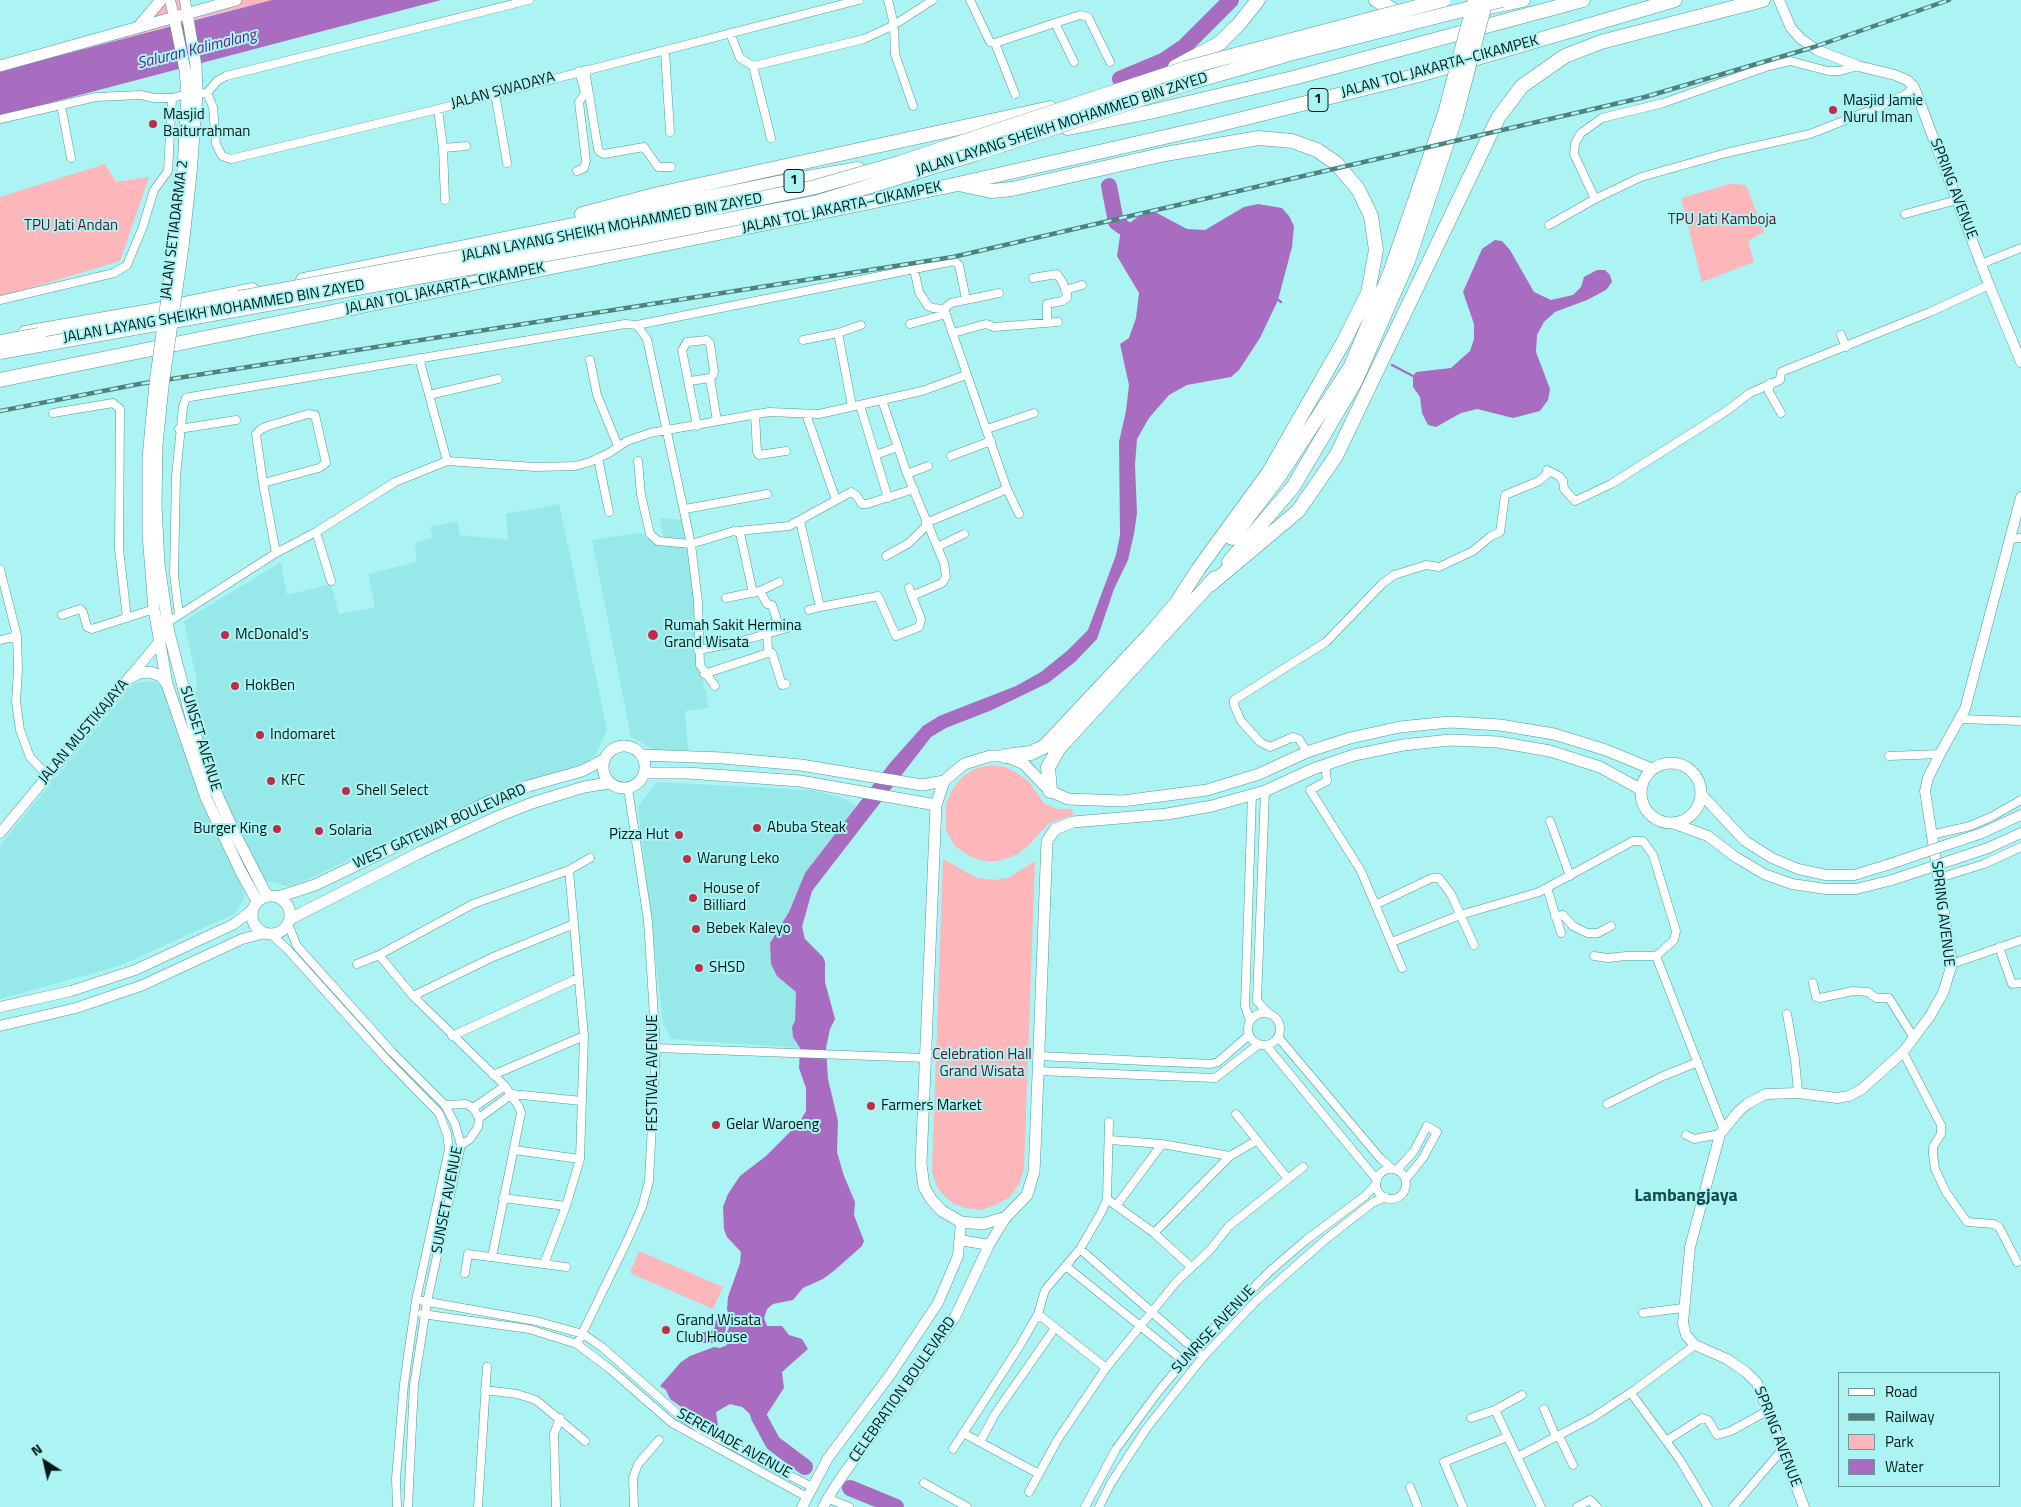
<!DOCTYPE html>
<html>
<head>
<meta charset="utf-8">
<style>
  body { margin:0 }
  #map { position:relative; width:2021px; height:1507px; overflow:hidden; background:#abf4f3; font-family:"Titillium Web",sans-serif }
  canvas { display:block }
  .legend { position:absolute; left:1838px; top:1372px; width:162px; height:115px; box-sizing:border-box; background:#abf4f3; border:1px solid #679c9b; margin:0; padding:6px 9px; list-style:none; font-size:15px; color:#001818 }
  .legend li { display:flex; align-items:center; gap:10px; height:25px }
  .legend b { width:25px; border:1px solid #679c9b }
  .north { position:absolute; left:20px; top:1437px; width:50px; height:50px; -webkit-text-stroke:4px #abf4f3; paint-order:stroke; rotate:325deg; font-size:14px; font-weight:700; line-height:20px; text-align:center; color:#001818 }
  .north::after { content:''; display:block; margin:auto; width:18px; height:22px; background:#001818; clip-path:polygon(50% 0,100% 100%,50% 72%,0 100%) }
</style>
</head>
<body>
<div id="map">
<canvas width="2021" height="1507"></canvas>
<ul class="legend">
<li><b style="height:6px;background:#fff"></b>Road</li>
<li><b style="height:6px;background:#51807f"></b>Railway</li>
<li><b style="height:14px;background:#fdb6ba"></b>Park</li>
<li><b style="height:14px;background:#a86dc1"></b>Water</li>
</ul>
<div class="north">N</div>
</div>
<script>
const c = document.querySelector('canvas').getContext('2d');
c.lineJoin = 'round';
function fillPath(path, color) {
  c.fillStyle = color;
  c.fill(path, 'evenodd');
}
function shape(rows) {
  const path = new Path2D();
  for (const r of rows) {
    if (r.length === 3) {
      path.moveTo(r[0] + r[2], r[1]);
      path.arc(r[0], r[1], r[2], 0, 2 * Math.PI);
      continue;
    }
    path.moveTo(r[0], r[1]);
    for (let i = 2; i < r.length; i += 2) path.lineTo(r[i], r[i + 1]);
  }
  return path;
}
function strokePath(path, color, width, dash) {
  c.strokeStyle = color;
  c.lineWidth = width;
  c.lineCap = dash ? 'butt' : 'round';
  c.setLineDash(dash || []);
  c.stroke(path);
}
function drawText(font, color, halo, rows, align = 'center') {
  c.font = font + ' "Titillium Web",sans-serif';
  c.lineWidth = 4;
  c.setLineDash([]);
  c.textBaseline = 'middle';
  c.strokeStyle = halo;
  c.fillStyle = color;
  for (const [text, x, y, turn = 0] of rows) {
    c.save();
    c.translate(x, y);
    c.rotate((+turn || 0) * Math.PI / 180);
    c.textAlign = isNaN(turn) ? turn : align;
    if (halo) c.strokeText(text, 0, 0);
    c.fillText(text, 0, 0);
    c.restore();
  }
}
const built = shape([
  [559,504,607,729,596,755,583,764,516,784,462,807,291,887,263,880,228,808,209,760,193,706,197,682,184,621,281,562,287,595,331,584,339,614,375,607,368,574,417,562,415,543,433,537,430,527,457,521,460,535,508,540,506,514],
  [660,518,686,520,695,608,696,661,702,677,709,708,685,711,688,750,655,750,631,737,592,540,639,533,663,537],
  [154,681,162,687,198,792,243,889,244,899,234,914,119,966,0,999,0,845,134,683],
  [656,782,810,790,840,797,857,806,805,873,789,912,770,943,789,985,796,992,795,1021,792,1027,793,1037,800,1048,671,1039,663,1024,638,807]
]);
const green = shape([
  [161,0,185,0,187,12,236,0,272,0,188,21,187,13,175,25,0,71,139,26],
  [105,164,116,182,149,177,120,261,0,297,0,197],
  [1730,184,1746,185,1764,232,1748,241,1754,262,1702,282,1681,198],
  [991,765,1005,767,1017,773,1029,782,1044,803,1057,809,1072,809,1073,815,1049,823,1028,846,1016,855,999,861,984,861,969,856,954,845,946,830,946,804,952,790,961,778,974,769],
  [943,859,977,878,994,880,1008,878,1035,861,1024,1169,1019,1184,1010,1197,996,1205,981,1210,966,1208,954,1204,945,1197,937,1187,932,1172],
  [639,1251,723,1287,713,1309,630,1273]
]);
const water = shape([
  [272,0,441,0,0,116,0,71],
  [1258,204,1282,208,1289,216,1294,226,1292,247,1278,300,1260,338,1239,370,1231,377,1187,385,1169,395,1149,418,1137,439,1135,465,1137,513,1134,534,1128,560,1114,589,1097,639,1075,662,1048,683,992,710,946,728,931,737,812,891,802,927,805,939,823,957,825,962,825,982,835,1019,830,1029,826,1048,828,1079,838,1121,837,1152,844,1176,855,1202,854,1215,864,1241,862,1246,835,1270,823,1279,803,1288,793,1300,773,1304,767,1309,764,1318,767,1326,782,1326,789,1335,802,1339,808,1349,782,1372,784,1388,767,1414,754,1422,749,1413,742,1407,730,1404,716,1412,718,1426,716,1431,670,1399,666,1390,660,1386,681,1362,690,1356,714,1347,720,1348,727,1345,727,1332,731,1323,727,1309,728,1297,740,1263,741,1252,727,1237,724,1229,723,1207,728,1194,740,1176,766,1156,799,1123,806,1111,806,1088,799,1068,800,1048,793,1037,792,1027,795,1021,796,992,777,976,771,964,770,943,789,912,805,873,890,763,923,726,939,716,1016,686,1041,672,1067,651,1088,630,1116,555,1120,535,1119,442,1126,411,1129,385,1120,344,1129,338,1136,318,1139,293,1117,256,1121,229,1139,216,1155,212,1187,229,1205,230,1244,207],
  [1495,240,1502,241,1510,250,1534,292,1551,300,1573,295,1581,287,1584,277,1597,270,1605,270,1610,275,1612,282,1606,290,1587,300,1555,312,1544,322,1537,335,1536,352,1550,389,1548,400,1540,411,1513,418,1477,409,1461,413,1436,427,1428,425,1422,413,1420,397,1413,387,1413,376,1416,372,1451,368,1470,351,1474,339,1474,324,1463,292,1482,249],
  [720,1319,727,1324,722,1343,696,1343,695,1334,714,1330,716,1320]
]);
const stream = shape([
  [1278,300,1281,302],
  [1392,365,1413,376]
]);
const river = shape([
  [1120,79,1163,61,1185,46,1231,0],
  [1109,186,1116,222,1123,227],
  [755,1397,759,1417,773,1443,805,1467],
  [850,1488,896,1507]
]);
const street = shape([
  [888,0,894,25,895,54,913,106],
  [970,0,990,42,995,43,1055,23,1074,62],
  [1055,23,1080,15,1088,17,1110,62],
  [730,33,740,58,753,66,864,39,894,25,933,0],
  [995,43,1015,94],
  [665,51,670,132],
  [753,66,771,138],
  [585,70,598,149,600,152,604,154,644,147,658,167,671,167],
  [207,93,217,81,226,76,529,0],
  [495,93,507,163],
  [61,105,71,158],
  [438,109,443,148,466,146],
  [0,119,96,97,141,95,154,98,172,98,187,94,207,93,213,107,216,144,222,156,231,159,438,109,859,0],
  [443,148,445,200],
  [577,171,584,168,586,161,579,102,585,93,579,71],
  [1595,199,1574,154,1575,143,1581,133,1602,118,1663,103,1769,66,1790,61,1828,71,1840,71,1858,66],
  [1905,214,1957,200],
  [1549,225,1595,199,1641,177,1726,153,1810,134,1871,110,1905,95,1914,87],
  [1981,264,2021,248],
  [914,269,919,292,928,306,933,308,944,309,951,303,999,293],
  [1033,278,1057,274,1063,283,1067,295,1067,298,1062,301,1047,304,1047,322],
  [1065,290,1082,285],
  [0,300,114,273,127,265,142,229,154,190,168,171,172,98],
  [944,309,1007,489,1019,514],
  [910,324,946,314],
  [637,325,647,339,691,544,734,531,740,533,753,593],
  [953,333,986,324,994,327,1058,322],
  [1841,335,1846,347],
  [803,340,838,333],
  [419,358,447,461],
  [590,360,597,395,618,446],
  [710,378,717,421],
  [690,381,710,378,713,375,714,371,710,344,707,340,687,342,682,350,697,426],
  [1770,383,1769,392,1781,413],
  [429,395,498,379],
  [882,400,907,474,944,563,946,577,942,583,912,596,909,588],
  [860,405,888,498],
  [852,406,838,333,861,325],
  [53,413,113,403,120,409,119,549,127,618],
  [755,414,757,452,759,455,786,451],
  [806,414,836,500],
  [179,429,236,420],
  [987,429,1034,413],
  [875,455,898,447],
  [951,456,991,441],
  [598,458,609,512],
  [638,461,641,495,650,534,658,541,691,544,698,602,700,665,715,686],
  [907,474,928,466],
  [263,483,319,468,326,463,315,415,308,414,268,426,261,429,256,434,263,483,276,553],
  [685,509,767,494],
  [800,521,820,607,878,596,896,636,919,627,921,619,912,596],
  [926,523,1007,489],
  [738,531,789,526,851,492,856,495,862,504,867,504,914,489],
  [316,532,331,581],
  [2010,539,2021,538],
  [937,547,964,534],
  [886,556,909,543,927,525],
  [0,569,17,636],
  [726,598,760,591,779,582],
  [809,610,820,607],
  [62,615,80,609,83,612,87,627,92,629,154,609],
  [179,615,174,575,176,476,183,407,186,398,190,397,625,324,637,325,954,261,959,265,966,299],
  [165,624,276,553,316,532,395,482,447,461,535,467,575,466,590,462,609,453,627,441,650,433,769,412,819,414,922,391,966,375],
  [0,640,17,636,18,669,16,702,20,730,30,757,47,775],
  [698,650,734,643,795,626],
  [768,653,772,653,782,685,786,684],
  [704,674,768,653,767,625,778,623,772,605,767,604,760,591],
  [1960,719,2019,721],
  [1307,752,1299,739,1293,737,1270,747,1260,742,1241,721,1234,705,1234,700,1326,642,1382,584,1394,575,1426,565,1439,567,1473,551,1491,536,1500,532,1505,495,1539,481,1548,473,1547,470,1559,476,1563,481,1564,489,1575,501,1611,484,1725,412,1750,393,1780,380,1781,372,1930,312,1989,285],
  [1889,756,1940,754],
  [1325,765,1327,781,1310,790,1361,871,1402,968],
  [1265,791,1257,1001,1269,1014],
  [1550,821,1570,876],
  [1931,835,1970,826,1991,817,2021,800],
  [1939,878,1984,864,2021,847],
  [1547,888,1561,933],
  [1377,904,1432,878,1439,878,1451,894,1474,945],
  [1555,916,1563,915,1573,926,1587,933,1598,933,1611,926],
  [288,924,297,946,392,1052,445,1105,455,1124,461,1145,427,1302,414,1385,408,1507],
  [271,934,289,951,387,1060,439,1113,447,1134,449,1149,416,1300,404,1384,396,1478,397,1507],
  [1392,942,1460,915,1539,892,1633,841,1643,841,1653,855,1676,931,1674,940,1656,956,1723,1128],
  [1999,947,2012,984,2021,983],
  [379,955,413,996,505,1086,519,1107,521,1113,492,1257],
  [1594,956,1608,958,1626,956,1656,956],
  [357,964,379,955,473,904,569,870,590,858],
  [1952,964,2021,940],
  [1813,983,1816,997,1820,998,1853,991,1868,992,1876,998,1889,998,1914,1038],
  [413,996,493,957,574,924],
  [1264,1029,16],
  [1787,1014,1795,1060,1798,1093],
  [1250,1021,1245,1006,1252,794],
  [452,1036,578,978],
  [1278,1037,1380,1158,1392,1169],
  [1266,1045,1377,1180],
  [656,1048,926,1058],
  [1903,1052,1941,1125,1941,1134,1933,1147,1933,1155,1935,1169,1946,1192,1967,1222,1994,1224,1999,1227,2017,1262],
  [1039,1056,1211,1064,1218,1062,1249,1035],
  [1038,1071,1215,1078,1259,1044],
  [493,1075,584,1036],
  [1607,1104,1663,1076,1698,1062],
  [445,1105,466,1104,473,1108,479,1118,478,1127,470,1139,461,1145],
  [473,1108,505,1086],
  [1236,1114,1288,1179],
  [479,1118,512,1094,582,1101],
  [1686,1135,1694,1139,1720,1134],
  [1110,1140,1162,1144,1230,1156],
  [514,1150,580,1159],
  [1391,1184,15],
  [1397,1170,1414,1151,1427,1126,1437,1132,1423,1158,1406,1179],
  [503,1198,566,1206],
  [1107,1199,1154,1233,1190,1266],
  [1116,1206,1162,1144],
  [1154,1233,1230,1156,1256,1141],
  [1080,1249,1203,1357],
  [544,1264,566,1206,580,1159,584,1036,569,870],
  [1067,1267,1186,1363],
  [465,1273,468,1254,566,1267],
  [423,1301,536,1321,583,1334,602,1347,679,1415,700,1429,812,1487],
  [1643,1313,1683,1308],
  [422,1314,529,1329,577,1344,610,1369,672,1423,807,1497],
  [1038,1314,1106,1368],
  [577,1344,628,1239,642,1207,649,1181,656,1048,648,921,628,788],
  [485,1390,517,1394,536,1400,585,1441],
  [1631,1393,1680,1460,1708,1507],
  [1544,1409,1556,1437],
  [1495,1410,1541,1507],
  [1471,1418,1495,1410,1522,1395],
  [963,1433,1039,1474],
  [1559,1436,1573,1465],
  [1666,1441,1702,1418,1708,1420,1717,1435,1731,1431,1769,1410],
  [980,1442,995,1414,1055,1328],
  [953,1449,1019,1347,1038,1314,1045,1290,1080,1249,1102,1211,1107,1199,1109,1122],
  [1519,1456,1592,1418,1636,1389,1695,1345],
  [924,1483,967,1507],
  [1410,1487,1418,1507],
  [1029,1492,1058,1439,1106,1368,1177,1281,1210,1250,1229,1226,1303,1167],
  [827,1498,849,1507],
  [478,1507,487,1367],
  [556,1507,554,1434,560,1418],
  [634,1507,633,1478,638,1464,659,1440],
  [1085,1507,1116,1449,1158,1392,1194,1349,1270,1271,1306,1240,1365,1196,1376,1184],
  [1099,1507,1111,1483,1146,1429,1203,1357,1256,1301,1326,1239,1372,1203,1385,1197],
  [1463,1507,1444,1462,1507,1437],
  [1577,1507,1590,1500,1597,1507],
  [1733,1507,1782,1450]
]);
const secondary = shape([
  [170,0,174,17],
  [185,0,187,13],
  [1779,0,1791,28,1801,39,1817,50,1858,66,1895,75,1907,80,1914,87,1989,285,2021,362],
  [1702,795,1745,841,1772,858,1798,869,1826,875,1854,875,1887,865],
  [1675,824,1708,836,1734,856,1764,874,1792,884,1826,889,1856,889,1892,880],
  [0,833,164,636],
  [1982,833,2021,815],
  [1988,848,2021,833],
  [0,1007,71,991,135,970,234,924,252,910],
  [0,1026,76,1008,143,985,242,939,265,933],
  [960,1240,989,1245],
  [802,1507,828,1458,890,1375,938,1303,958,1256,961,1222],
  [823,1507,836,1485,955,1317,989,1245,1006,1217],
  [1804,1507,1757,1383,1746,1372,1727,1359,1695,1345,1686,1335,1683,1323,1690,1247,1720,1134,1739,1111,1747,1104,1766,1094,1798,1093,1837,1098,1849,1096,1862,1089,1903,1052,1930,1016,1943,993,1952,964,1925,791,1928,778,1942,750,1965,709,2021,497]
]);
const primary = shape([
  [174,17,185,70,187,94,183,170,174,247],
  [139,26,161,0],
  [0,66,236,0],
  [183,247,191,174,197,93,196,66,187,13],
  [155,383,148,458,148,534,154,609,167,684,206,798,240,870,257,901],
  [163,386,157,445,156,505,159,564,169,633,198,744,210,779,234,832,267,896],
  [129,678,139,673,150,672,161,676,167,684],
  [624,767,21],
  [641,755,723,758,801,765,922,785,944,781],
  [1671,793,30],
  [644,773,687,773,800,781,936,805],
  [1640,789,1600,767,1550,751,1498,742,1450,740,1403,745,1354,755,1313,769,1265,791,1212,806,1167,814,1073,822,1055,829,1047,841,1035,1152,1034,1172,1027,1195,1006,1217,983,1224,961,1222,942,1211,931,1199,924,1187,921,1164,936,805,944,781,964,764,990,756,1005,756,1024,764,1050,791,1068,799,1122,801,1207,790,1259,774,1307,752,1350,738,1400,727,1450,722,1500,725,1554,734,1606,750,1652,769],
  [271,915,19],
  [278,897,315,885,492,800,528,786,582,771,603,760],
  [290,919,421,852,499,816,532,803,584,787,609,783]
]);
const highway = shape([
  [1376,0,1395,11,1404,14],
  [1490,7,1523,0],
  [1175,67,1220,43,1239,24,1258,0],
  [1068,128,1150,112,1293,78,1583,0],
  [940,154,988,144],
  [963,185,991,191,1012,189,1165,154,1259,138,1292,141,1317,150,1336,163,1358,189,1371,216,1376,250,1368,293,1344,341,1269,472,1199,568,1179,599],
  [582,214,658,194,1050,108],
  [303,280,773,184,858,169],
  [25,333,145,312,252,290],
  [0,380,958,184,1213,126,1419,75,1675,0],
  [1232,538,1278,478,1351,366,1390,273,1445,113],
  [1229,562,1293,487,1355,382,1408,261,1456,115],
  [1210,585,1298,511,1336,456,1498,118,1522,86,1565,56,1601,42,1763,0],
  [1005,756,1031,753,1045,746,1150,634,1184,594],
  [1050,791,1048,767,1059,748,1215,578]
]);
const rail = shape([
  [0,411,139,384,953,257,1645,97,1814,47,1949,0]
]);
const secondaryBridge = shape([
  [1887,865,1982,833],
  [1892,880,1988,848]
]);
const primaryBridge = shape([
  [155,383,174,247],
  [163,386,183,247]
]);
const highwayBridge = shape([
  [1445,113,1475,0],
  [1456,115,1486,0],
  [239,298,624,227,815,187,899,163,1186,68,1443,0],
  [0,342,39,335],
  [0,352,636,238,818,202,975,154,1192,82,1293,53,1502,0]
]);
const markers = [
  [1833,110,5,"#bd2c48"],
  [153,124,5,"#bd2c48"],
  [225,635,5,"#bd2c48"],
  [653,635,6,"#bd2c48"],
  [235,686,5,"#bd2c48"],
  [260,735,5,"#bd2c48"],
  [271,781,5,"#bd2c48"],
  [346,791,5,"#bd2c48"],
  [757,828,5,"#bd2c48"],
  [277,829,5,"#bd2c48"],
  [319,831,5,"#bd2c48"],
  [679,835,5,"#bd2c48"],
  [687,859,5,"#bd2c48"],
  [693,898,5,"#bd2c48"],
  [696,929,5,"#bd2c48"],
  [699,968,5,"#bd2c48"],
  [871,1106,5,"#bd2c48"],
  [716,1125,5,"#bd2c48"],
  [666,1330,5,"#bd2c48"]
];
const shields = [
  [1318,100,20],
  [794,181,20]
];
const shieldNames = [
  ["1",1318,100],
  ["1",794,181]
];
const streetNames = [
  ["JALAN TOL JAKARTA–CIKAMPEK",1440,67,-15],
  ["JALAN SWADAYA",503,91,-15],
  ["JALAN LAYANG SHEIKH MOHAMMED BIN ZAYED",1062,125,-18],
  ["SPRING AVENUE",1953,189,69],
  ["JALAN TOL JAKARTA–CIKAMPEK",842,208,-12],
  ["JALAN LAYANG SHEIKH MOHAMMED BIN ZAYED",612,228,-11],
  ["JALAN SETIADARMA 2",175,230,-83],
  ["JALAN TOL JAKARTA–CIKAMPEK",445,289,-12],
  ["JALAN LAYANG SHEIKH MOHAMMED BIN ZAYED",214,312,-10],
  ["JALAN MUSTIKAJAYA",84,732,-50],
  ["SUNSET AVENUE",200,739,73],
  ["WEST GATEWAY BOULEVARD",440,827,-24],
  ["SPRING AVENUE",1942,914,83],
  ["FESTIVAL AVENUE",653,1073,-90],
  ["SUNSET AVENUE",448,1200,-79],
  ["SUNRISE AVENUE",1214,1330,-47],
  ["CELEBRATION BOULEVARD",903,1390,-55],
  ["SPRING AVENUE",1777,1437,69],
  ["SERENADE AVENUE",734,1444,29]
];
const poiNames = [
  ["Masjid Jamie",1843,101],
  ["Nurul Iman",1843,118],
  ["Masjid",163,115],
  ["Baiturrahman",163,132],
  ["Rumah Sakit Hermina",664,626],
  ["Grand Wisata",664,643],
  ["McDonald's",235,635],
  ["HokBen",245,686],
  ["Indomaret",270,735],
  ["KFC",281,781],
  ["Shell Select",356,791],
  ["Abuba Steak",767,828],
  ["Burger King",267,829,"right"],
  ["Solaria",329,831],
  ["Pizza Hut",669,835,"right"],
  ["Warung Leko",697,859],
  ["House of",703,889],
  ["Billiard",703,906],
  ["Bebek Kaleyo",706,929],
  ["SHSD",709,968],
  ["Farmers Market",881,1106],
  ["Gelar Waroeng",726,1125],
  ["Grand Wisata",676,1321],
  ["Club House",676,1338]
];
const parkNames = [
  ["TPU Jati Kamboja",1722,220],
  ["TPU Jati Andan",71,226],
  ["Celebration Hall",982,1055],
  ["Grand Wisata",982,1072]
];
const waterNames = [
  ["Saluran Kalimalang",197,50,-14]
];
const quarterNames = [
  ["Lambangjaya",1686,1197]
];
fillPath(built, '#96e9e8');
fillPath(green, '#fdb6ba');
fillPath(water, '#a86dc1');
strokePath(stream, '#a86dc1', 2.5);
strokePath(river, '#a86dc1', 16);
strokePath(street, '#539999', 9);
strokePath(secondary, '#539999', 11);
strokePath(primary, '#539999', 12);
strokePath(highway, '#539999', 15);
strokePath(street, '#fff', 8);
strokePath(secondary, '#fff', 10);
strokePath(primary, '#fff', 11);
strokePath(highway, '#fff', 14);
strokePath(rail, '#51807f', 4.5);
strokePath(rail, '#abf4f3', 2.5, [8]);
strokePath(secondaryBridge, '#539999', 11, []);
strokePath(primaryBridge, '#539999', 12, []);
strokePath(highwayBridge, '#539999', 15, []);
strokePath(secondaryBridge, '#fff', 10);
strokePath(primaryBridge, '#fff', 11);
strokePath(highwayBridge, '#fff', 14);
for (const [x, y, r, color] of markers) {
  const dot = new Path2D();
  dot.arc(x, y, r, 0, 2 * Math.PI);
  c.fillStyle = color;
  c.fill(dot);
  strokePath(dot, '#abf4f3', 2);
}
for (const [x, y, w] of shields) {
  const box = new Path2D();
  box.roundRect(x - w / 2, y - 11.5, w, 23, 4);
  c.fillStyle = '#abf4f3';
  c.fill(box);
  strokePath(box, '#001818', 1);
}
drawText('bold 14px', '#001818', null, shieldNames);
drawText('15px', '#001818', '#abf4f3', streetNames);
drawText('15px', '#001818', '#abf4f3', poiNames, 'left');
drawText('15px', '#5a1521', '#abf4f3', parkNames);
drawText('italic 16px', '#6b2085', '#abf4f3', waterNames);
drawText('bold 18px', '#154d4e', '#abf4f3', quarterNames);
</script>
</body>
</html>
